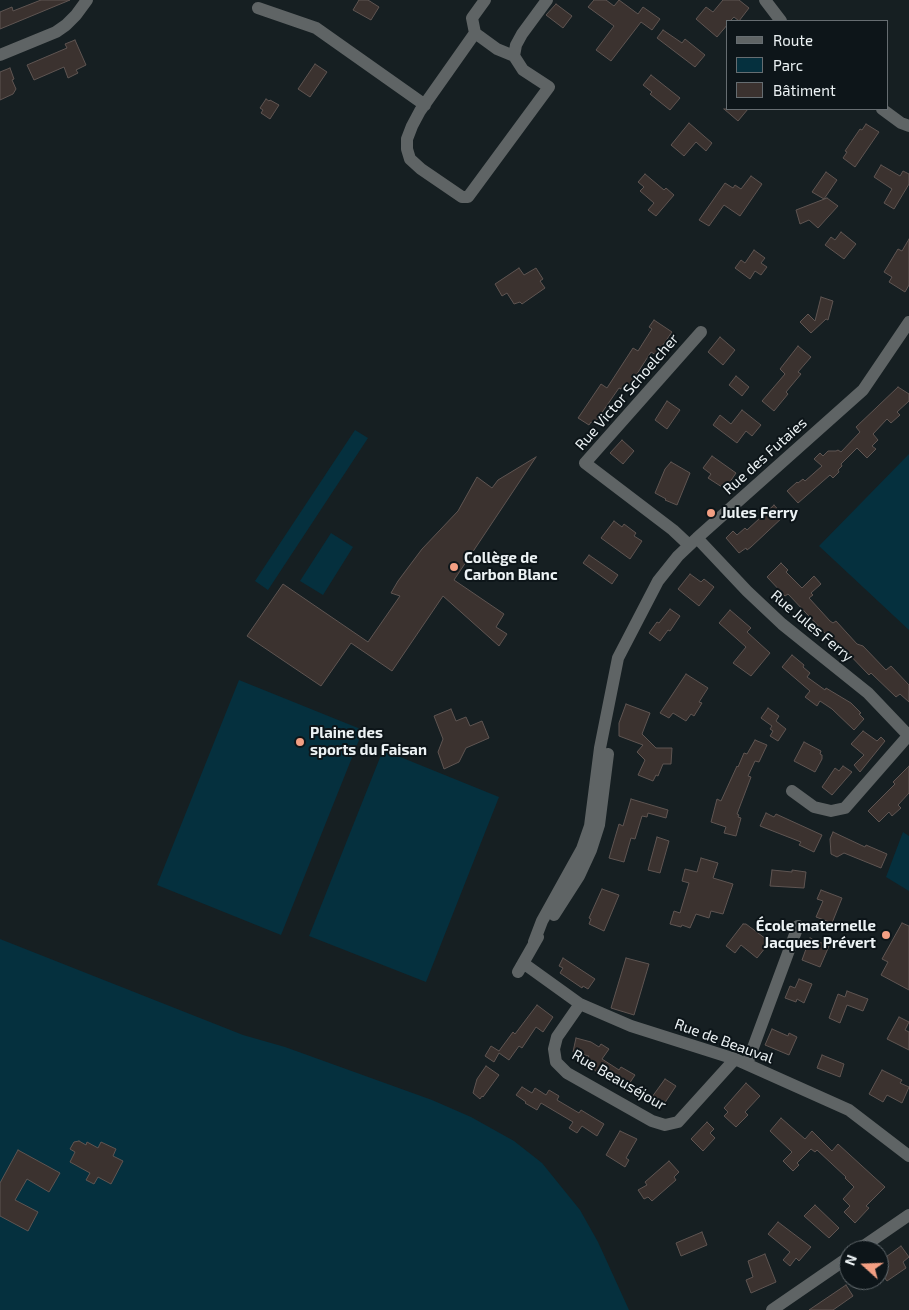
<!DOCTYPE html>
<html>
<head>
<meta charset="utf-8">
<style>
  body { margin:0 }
  #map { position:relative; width:909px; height:1310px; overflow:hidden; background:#161f22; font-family:"Exo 2",sans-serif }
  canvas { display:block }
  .legend { position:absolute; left:726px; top:20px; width:162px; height:90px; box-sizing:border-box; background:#0d1519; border:1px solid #666d71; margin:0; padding:6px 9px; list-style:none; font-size:15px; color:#ecf2f4 }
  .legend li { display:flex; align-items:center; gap:10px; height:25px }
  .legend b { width:25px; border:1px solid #666d71 }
  .north { position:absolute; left:839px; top:1240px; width:50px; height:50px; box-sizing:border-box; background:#0d1519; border:1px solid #666d71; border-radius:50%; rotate:290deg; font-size:14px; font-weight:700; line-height:20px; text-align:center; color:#ecf2f4 }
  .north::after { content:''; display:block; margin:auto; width:18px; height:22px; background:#f39f83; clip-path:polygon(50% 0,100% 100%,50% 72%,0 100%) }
</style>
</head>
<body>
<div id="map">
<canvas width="909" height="1310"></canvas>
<ul class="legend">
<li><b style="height:6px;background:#5f6465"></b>Route</li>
<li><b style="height:14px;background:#05303e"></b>Parc</li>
<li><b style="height:14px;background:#3b322f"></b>Bâtiment</li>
</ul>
<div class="north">N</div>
</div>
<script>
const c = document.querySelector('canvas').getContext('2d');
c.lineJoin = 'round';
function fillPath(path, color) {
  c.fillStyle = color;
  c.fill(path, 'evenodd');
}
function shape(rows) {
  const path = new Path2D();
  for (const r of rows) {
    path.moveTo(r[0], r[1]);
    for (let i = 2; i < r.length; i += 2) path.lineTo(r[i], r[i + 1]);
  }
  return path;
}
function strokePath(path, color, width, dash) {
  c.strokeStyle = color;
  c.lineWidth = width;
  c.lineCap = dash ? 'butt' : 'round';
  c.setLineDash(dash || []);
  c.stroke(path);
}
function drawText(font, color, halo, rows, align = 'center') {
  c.font = font + ' "Exo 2",sans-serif';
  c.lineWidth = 4;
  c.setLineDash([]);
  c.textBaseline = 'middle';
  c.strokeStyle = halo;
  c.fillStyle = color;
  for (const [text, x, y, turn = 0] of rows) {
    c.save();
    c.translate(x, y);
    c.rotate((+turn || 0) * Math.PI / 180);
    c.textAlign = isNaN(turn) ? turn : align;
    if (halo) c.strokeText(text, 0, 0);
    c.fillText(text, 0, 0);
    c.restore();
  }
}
const green = shape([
  [355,430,368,438,268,590,255,581],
  [909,454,909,630,819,546],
  [331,533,353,547,323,595,300,581],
  [239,680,363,730,281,935,157,885],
  [383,750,499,797,426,982,309,936],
  [903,832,909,836,909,891,886,877],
  [0,939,243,1035,285,1047,432,1100,471,1117,514,1141,542,1163,580,1210,598,1242,629,1310,0,1310]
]);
const building = shape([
  [41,0,70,0,0,29,0,12,12,7,13,11,41,0],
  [359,0,368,0,379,7,371,20,353,10,359,0],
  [594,0,606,0,614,6,619,0,638,14,643,7,660,19,652,30,641,22,611,61,596,50,614,26,588,7,594,0],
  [723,0,739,0,749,8,739,21,734,17,730,21,728,21,728,24,717,37,696,19,706,7,713,12,723,0],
  [556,4,572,16,563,28,546,15,556,4],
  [663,30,682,43,685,39,705,55,695,67,657,38,663,30],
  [75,40,86,65,76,70,78,73,68,78,64,67,34,80,27,65,67,48,65,44,75,40],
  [315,64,327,72,310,97,298,89,315,64],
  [10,68,14,79,12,80,16,89,13,94,0,100,0,72,10,68],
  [651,75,680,98,670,110,650,94,652,92,643,85,651,75],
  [266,99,269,101,270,100,279,105,270,119,261,113,263,110,260,108,266,99],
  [724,109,748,109,738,121,724,109],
  [689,123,712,143,706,151,696,142,684,156,671,145,689,123],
  [866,124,879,132,855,167,843,158,847,152,845,151,860,129,862,130,866,124],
  [881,165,900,176,903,171,909,174,909,184,894,209,884,203,892,189,874,177,881,165],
  [826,172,837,180,824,199,812,192,826,172],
  [645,174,664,190,666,188,674,195,656,216,648,210,654,203,640,191,644,187,638,182,645,174],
  [751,176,762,184,740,216,724,205,709,226,699,220,725,183,733,188,735,185,741,189,751,176],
  [827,198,838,206,818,228,809,220,800,224,796,210,827,198],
  [841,232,856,244,844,259,825,245,831,237,835,240,841,232],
  [909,239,909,285,905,292,889,282,892,277,884,272,898,249,902,251,909,239],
  [754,250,765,258,761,263,767,267,761,275,755,271,750,279,735,268,741,260,745,263,754,250],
  [519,268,524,275,536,268,543,279,540,281,545,288,522,304,520,302,514,304,507,293,502,296,495,284,519,268],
  [821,297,833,301,828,320,826,319,811,333,800,322,808,314,815,321,821,297],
  [654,320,672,332,656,355,651,352,633,380,626,388,623,386,621,389,619,388,594,424,591,422,589,425,578,418,601,384,607,388,633,348,638,351,652,329,649,327,654,320],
  [720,337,735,350,723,365,708,352,720,337],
  [798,346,811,357,798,372,801,374,786,392,788,394,774,411,762,401,785,374,780,369,798,346],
  [736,376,749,387,742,396,729,385,736,376],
  [898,387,909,394,909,401,897,412,900,415,891,423,887,419,873,434,878,440,872,446,876,449,867,458,857,448,841,464,842,466,838,470,839,472,833,478,830,475,798,503,787,491,797,482,798,483,803,479,805,481,822,466,814,459,820,453,823,456,828,451,836,451,838,450,841,452,860,432,856,427,898,387],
  [667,401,680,410,667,429,655,420,667,401],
  [742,410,761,425,752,436,746,431,737,443,713,425,720,415,731,424,742,410],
  [622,440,634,451,623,464,610,453,622,440],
  [712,456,736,473,725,489,708,478,711,474,703,468,712,456],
  [536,457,454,580,504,614,496,627,507,634,499,646,443,596,392,671,351,643,321,686,247,636,283,584,368,642,400,596,391,593,398,581,422,549,458,511,477,477,492,488,498,480,536,457],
  [671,462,690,473,677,505,665,500,666,499,655,493,665,469,671,462],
  [774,505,784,516,751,547,747,550,746,548,739,553,726,538,733,531,737,535,745,528,747,530,774,505],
  [614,521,622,527,624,524,636,533,634,536,642,541,630,559,601,538,614,521],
  [589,555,618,575,612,584,583,563,589,555],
  [781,563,788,570,786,572,802,588,814,576,821,584,811,593,813,595,809,598,830,621,833,623,836,621,857,644,863,646,886,670,891,666,909,685,909,702,900,694,896,697,871,673,869,675,843,648,841,650,788,594,785,596,767,577,781,563],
  [690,574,701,582,704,579,714,587,699,606,678,589,690,574],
  [670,609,680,616,670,631,668,630,660,641,649,633,657,622,659,623,670,609],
  [730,610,751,628,747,632,770,653,751,676,733,663,746,647,719,623,730,610],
  [792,655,804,665,803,667,810,673,807,677,825,690,826,688,851,703,861,713,859,714,864,719,854,730,832,709,820,701,817,706,805,697,810,691,782,667,792,655],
  [686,674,708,688,699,702,702,703,694,716,691,714,686,721,673,713,669,718,660,713,686,674],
  [626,704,650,713,642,734,656,748,672,748,671,764,663,764,658,776,656,775,653,781,638,775,645,760,637,752,643,745,619,736,619,723,626,704],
  [768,708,779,716,776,721,786,729,778,741,770,736,773,731,770,729,772,726,761,718,768,708],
  [451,709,456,721,466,717,470,726,482,721,489,738,466,748,459,762,444,769,438,752,443,739,434,716,451,709],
  [863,731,877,741,881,737,885,741,860,772,854,765,864,755,851,744,863,731],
  [755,740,767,745,759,762,755,761,748,776,751,777,737,814,739,815,738,817,741,818,736,836,724,833,726,827,711,822,717,799,721,801,737,766,738,767,744,753,747,754,755,740],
  [804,742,821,751,820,754,822,755,822,759,815,772,794,761,804,742],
  [843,766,852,772,832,795,822,787,835,768,839,771,843,766],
  [909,766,909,793,898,805,901,808,892,816,889,812,879,822,868,811,895,784,893,782,909,766],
  [631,799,668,810,666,818,648,813,647,817,642,816,635,839,631,838,624,862,609,858,619,824,623,826,631,799],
  [766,813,774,817,776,814,822,835,814,852,799,845,801,842,760,826,766,813],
  [833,832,865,847,866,845,887,854,881,868,844,853,837,857,831,854,830,839,833,832],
  [657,837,669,841,660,873,648,870,657,837],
  [701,858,718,863,713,878,733,884,723,914,711,911,709,918,696,914,690,928,682,925,681,927,670,924,674,911,680,913,689,883,682,881,685,869,697,872,701,858],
  [772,870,792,872,792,870,806,872,804,888,770,886,772,870],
  [602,889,619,895,604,931,589,924,591,919,589,918,602,889],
  [821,890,842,898,832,923,816,917,823,901,817,899,821,890],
  [902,923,909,926,909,990,881,975,888,962,882,959,902,923],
  [743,924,746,924,770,942,757,958,741,945,735,953,726,946,743,924],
  [810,938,829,946,820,967,802,960,810,938],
  [563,958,595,979,588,989,583,986,582,988,560,973,563,968,559,966,563,958],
  [626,958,649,964,634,1015,611,1008,626,958],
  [799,979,812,984,804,1003,797,999,796,1002,785,998,790,986,795,988,799,979],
  [847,991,868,999,863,1011,847,1005,840,1023,829,1018,838,994,845,997,847,991],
  [537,1005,553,1017,543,1032,536,1027,522,1048,519,1046,509,1060,499,1053,494,1062,485,1056,491,1046,499,1051,513,1032,515,1034,537,1005],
  [899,1017,909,1022,905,1030,909,1032,909,1050,887,1039,899,1017],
  [772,1029,788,1036,789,1033,797,1037,789,1055,765,1045,772,1029],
  [576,1038,591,1042,599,1047,601,1044,609,1049,602,1059,619,1070,621,1067,635,1075,629,1084,625,1082,623,1087,604,1077,593,1069,595,1066,586,1060,589,1056,573,1052,576,1038],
  [822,1055,844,1064,840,1077,817,1068,822,1055],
  [486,1066,499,1075,483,1097,482,1096,480,1099,473,1093,477,1079,486,1066],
  [882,1070,902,1080,900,1083,909,1087,902,1103,887,1095,883,1102,869,1094,882,1070],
  [665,1079,676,1086,664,1104,652,1097,665,1079],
  [746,1083,760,1096,745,1112,748,1115,736,1127,724,1116,728,1112,724,1108,746,1083],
  [522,1087,532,1093,535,1088,546,1095,549,1090,559,1096,557,1100,579,1113,581,1110,604,1124,597,1136,582,1126,577,1133,569,1128,573,1122,541,1103,537,1110,525,1103,526,1102,516,1095,522,1087],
  [781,1118,805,1139,812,1131,832,1151,838,1144,885,1187,866,1206,869,1208,855,1223,844,1212,850,1206,843,1199,854,1187,845,1178,846,1177,817,1150,815,1152,811,1149,797,1163,799,1165,793,1171,783,1161,792,1152,770,1131,781,1118],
  [707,1122,714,1129,710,1133,715,1138,703,1151,691,1139,707,1122],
  [620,1131,637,1139,626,1158,629,1160,625,1167,606,1155,620,1131],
  [79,1141,86,1145,87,1142,98,1148,101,1142,116,1149,113,1156,123,1161,111,1184,98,1177,94,1184,86,1180,90,1173,70,1162,75,1152,70,1149,74,1142,79,1141],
  [18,1150,60,1173,49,1192,27,1179,15,1200,38,1212,28,1231,0,1216,0,1183,18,1150],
  [669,1161,679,1172,674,1177,676,1180,652,1201,648,1197,644,1199,638,1190,647,1185,645,1182,669,1161],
  [815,1205,839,1228,829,1238,804,1216,815,1205],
  [778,1222,811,1247,799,1261,796,1258,790,1266,783,1260,790,1252,768,1234,778,1222],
  [702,1232,707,1245,681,1256,676,1243,702,1232],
  [901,1246,909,1257,903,1262,906,1268,887,1281,884,1277,879,1281,879,1262,901,1246],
  [765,1254,776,1282,751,1293,746,1280,753,1277,748,1261,765,1254],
  [846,1285,853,1296,833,1310,809,1310,846,1285]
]);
const minor = shape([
  [765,0,781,21],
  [258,8,316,28,425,105],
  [475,33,420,111,412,126,407,139,407,149,410,159,421,169,462,197,468,197,549,87,523,70,514,56,497,49,475,33,472,18,485,0],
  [0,55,56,32,66,25,76,15,87,0],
  [514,56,516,45,522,34,547,0],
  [882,109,901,123,909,126],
  [697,538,747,591,782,624,868,693,909,736],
  [689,545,673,530,585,463,701,332],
  [792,791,814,807,831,811,845,808,908,736],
  [554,915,579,876,591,850,599,825,608,754],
  [534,942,542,921,582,849,590,826,600,748,618,658,658,581,678,556,697,538,863,390,909,322],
  [523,963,580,1004,631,1026,735,1059,849,1110,909,1156],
  [518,972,538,937],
  [580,1004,557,1037,554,1049,556,1062,567,1073,652,1121,665,1125,678,1122,735,1059],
  [747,1064,798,926],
  [858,1250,909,1215],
  [772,1310,849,1257]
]);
const markers = [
  [711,513,5,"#f39f83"],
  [454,567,5,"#f39f83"],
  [300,742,5,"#f39f83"],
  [886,935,5,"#f39f83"]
];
const streetNames = [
  ["Rue Victor Schoelcher",627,392,-49],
  ["Rue des Futaies",765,456,-42],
  ["Rue Jules Ferry",812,626,40],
  ["Rue de Beauval",724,1041,20],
  ["Rue Beauséjour",619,1080,30]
];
const poiNames = [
  ["Jules Ferry",721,513],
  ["Collège de",464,558],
  ["Carbon Blanc",464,575],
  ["Plaine des",310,733],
  ["sports du Faisan",310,750],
  ["École maternelle",876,926,"right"],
  ["Jacques Prévert",876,943,"right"]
];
fillPath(green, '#05303e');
fillPath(building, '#3b322f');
strokePath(building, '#5f5552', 1);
strokePath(minor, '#5f6465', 12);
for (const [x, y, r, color] of markers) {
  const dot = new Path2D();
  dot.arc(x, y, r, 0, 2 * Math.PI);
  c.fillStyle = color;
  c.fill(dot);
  strokePath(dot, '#0d1519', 2);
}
drawText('15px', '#ecf2f4', '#0d1519', streetNames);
drawText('bold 15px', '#ecf2f4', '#0d1519', poiNames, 'left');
</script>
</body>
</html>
